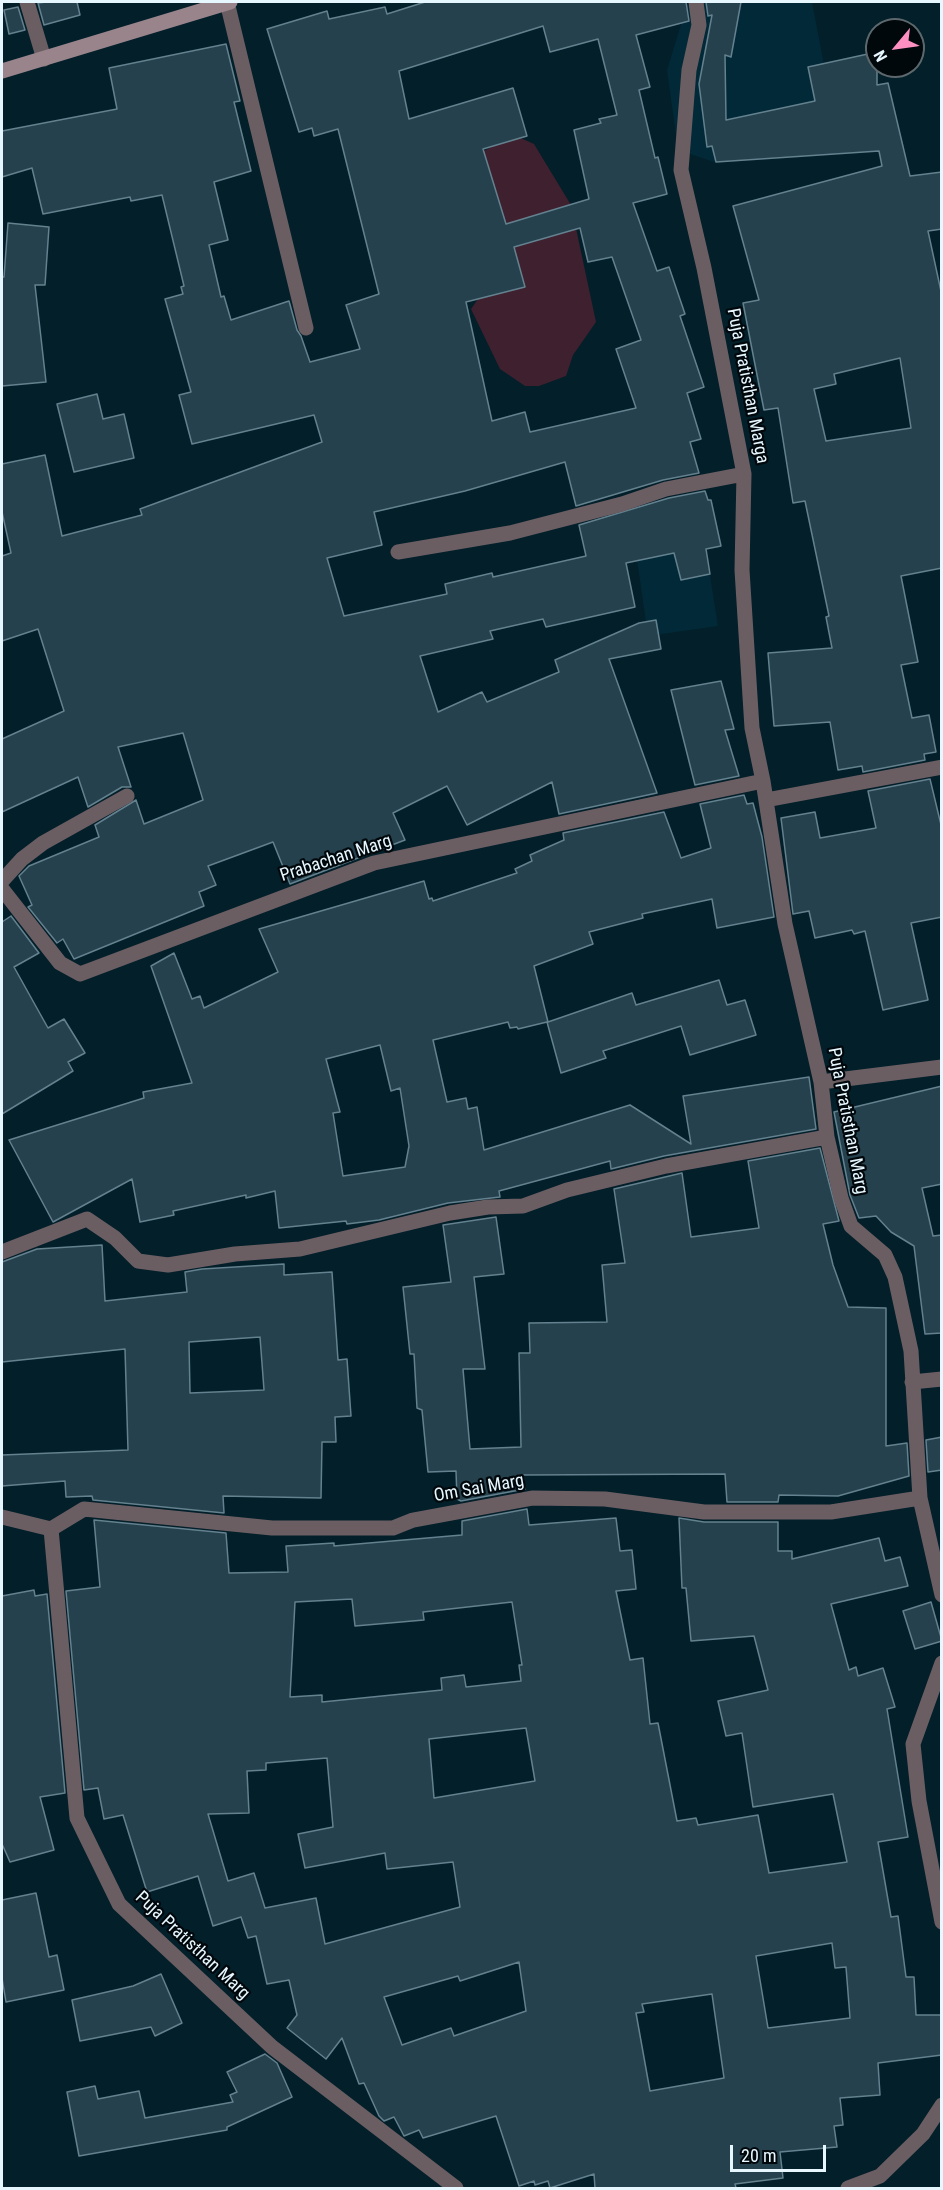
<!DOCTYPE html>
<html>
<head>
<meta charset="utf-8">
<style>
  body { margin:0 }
  #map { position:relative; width:943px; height:2190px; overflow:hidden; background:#031f2a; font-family:"Roboto Condensed",sans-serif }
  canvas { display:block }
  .frame { position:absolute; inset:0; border:3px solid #e7f7ff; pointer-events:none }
  .north { position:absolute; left:865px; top:18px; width:60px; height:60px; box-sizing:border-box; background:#01080c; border:2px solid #5d686d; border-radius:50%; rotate:241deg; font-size:16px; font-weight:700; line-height:24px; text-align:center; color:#e7f7ff }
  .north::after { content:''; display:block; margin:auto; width:21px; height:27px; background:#fd8fc1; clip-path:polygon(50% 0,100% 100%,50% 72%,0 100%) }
  .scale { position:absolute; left:730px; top:2145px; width:96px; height:27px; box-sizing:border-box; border:3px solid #e7f7ff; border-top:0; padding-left:8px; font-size:18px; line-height:21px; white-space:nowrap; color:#e7f7ff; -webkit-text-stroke:4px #01080c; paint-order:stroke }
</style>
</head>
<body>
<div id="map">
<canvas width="943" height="2190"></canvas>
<div class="frame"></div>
<div class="north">N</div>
<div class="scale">20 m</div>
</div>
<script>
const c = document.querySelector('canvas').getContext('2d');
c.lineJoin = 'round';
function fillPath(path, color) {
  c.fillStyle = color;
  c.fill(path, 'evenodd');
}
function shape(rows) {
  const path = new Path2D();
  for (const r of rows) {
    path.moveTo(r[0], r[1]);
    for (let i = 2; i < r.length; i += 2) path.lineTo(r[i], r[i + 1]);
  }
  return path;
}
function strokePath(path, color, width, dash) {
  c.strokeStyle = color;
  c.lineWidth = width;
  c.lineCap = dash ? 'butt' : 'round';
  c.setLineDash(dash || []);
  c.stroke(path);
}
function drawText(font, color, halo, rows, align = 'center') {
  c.font = font + ' "Roboto Condensed",sans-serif';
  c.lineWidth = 4.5;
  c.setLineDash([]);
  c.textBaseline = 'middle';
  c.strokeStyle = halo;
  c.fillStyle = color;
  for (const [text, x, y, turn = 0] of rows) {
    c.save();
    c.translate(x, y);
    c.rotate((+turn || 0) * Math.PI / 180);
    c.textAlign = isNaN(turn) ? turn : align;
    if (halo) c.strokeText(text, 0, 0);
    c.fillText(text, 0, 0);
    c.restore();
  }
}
const built = shape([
  [703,2,812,2,838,138,714,162,678,150,667,70,687,5],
  [705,543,718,626,648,636,636,553]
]);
const green = shape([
  [514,135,534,144,571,205,596,322,573,355,566,376,539,386,525,386,500,369,471,309,501,266,469,159]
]);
const building = shape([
  [46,2,77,2,80,15,44,25,38,3,46,2],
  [425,2,686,2,689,21,636,35,650,87,639,90,655,158,658,157,667,194,633,203,657,271,669,267,685,314,680,316,704,387,687,393,701,439,690,442,699,473,663,480,576,506,565,462,465,491,374,512,382,545,327,558,344,616,447,594,445,584,492,573,493,577,586,556,579,525,669,498,705,491,708,500,711,500,721,546,706,549,710,574,681,580,674,553,626,563,635,607,546,627,543,619,490,631,493,639,420,656,438,712,482,692,487,702,559,672,555,660,639,623,656,620,661,649,609,659,657,793,559,814,552,782,467,825,447,786,393,813,405,840,290,884,273,842,208,866,216,885,199,892,204,906,74,959,63,939,57,943,28,907,32,905,19,876,29,866,99,837,95,825,136,800,144,824,203,800,183,733,118,747,131,787,122,787,88,807,78,777,2,812,2,739,64,711,38,629,2,641,2,556,11,553,2,512,2,464,45,455,62,536,142,515,140,509,322,442,314,415,192,444,179,395,191,392,165,299,183,294,181,287,184,286,162,195,131,201,130,197,43,214,32,168,2,177,2,131,117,109,109,68,226,44,240,101,234,102,251,171,214,182,228,240,209,245,221,297,224,296,231,320,289,301,297,330,301,336,310,362,360,349,346,305,379,294,338,129,314,136,312,128,299,132,267,29,327,11,329,19,385,7,387,14,425,2],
  [543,26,550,52,598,39,617,115,599,119,601,123,574,130,589,199,506,224,483,149,527,136,513,88,409,119,399,71,543,26],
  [580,228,588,262,612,257,641,340,616,349,636,408,530,432,525,412,492,421,466,302,525,287,514,247,580,228],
  [706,2,741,2,731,57,725,55,726,120,815,101,808,67,877,52,877,85,888,83,910,176,942,172,942,229,928,231,942,296,942,568,901,576,918,662,901,665,912,718,929,715,936,752,924,754,925,760,863,772,862,766,838,770,830,722,774,726,768,653,832,648,826,617,829,616,805,501,793,503,778,408,764,410,758,380,743,303,759,300,733,206,882,166,879,151,716,162,712,146,707,147,699,84,712,15,708,16,706,2],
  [900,358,911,428,826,441,814,389,836,384,834,374,900,358],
  [18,7,25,30,9,34,4,10,18,7],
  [8,223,49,227,45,285,35,285,46,382,2,386,2,277,4,277,8,223],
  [97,394,103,419,124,414,134,458,74,472,57,404,97,394],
  [721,681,734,729,725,730,739,776,695,785,671,690,721,681],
  [930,779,942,829,942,917,911,923,928,1000,883,1010,865,931,854,934,852,930,815,938,809,911,793,914,781,818,815,812,820,838,876,828,868,791,930,779],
  [744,795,747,804,753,803,762,837,774,917,717,928,712,899,642,914,643,918,589,932,593,944,534,966,548,1022,632,993,636,1005,719,980,727,1005,745,1000,756,1035,690,1055,681,1026,603,1051,606,1058,561,1073,547,1022,518,1029,517,1027,510,1028,508,1022,433,1040,447,1102,466,1098,468,1109,477,1107,484,1150,630,1105,691,1144,683,1096,809,1077,816,1129,664,1156,611,1169,610,1161,499,1191,500,1197,448,1203,379,1220,347,1224,346,1221,279,1228,275,1191,246,1198,246,1195,173,1211,174,1215,140,1222,132,1179,53,1222,9,1140,144,1098,143,1092,192,1083,151,966,174,953,192,999,200,996,204,1008,278,972,259,929,424,881,429,899,432,898,433,901,517,873,515,869,532,861,530,855,564,840,563,833,664,812,681,858,711,848,700,804,744,795],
  [380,1045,391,1091,400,1088,409,1146,405,1167,343,1176,333,1113,340,1112,326,1059,380,1045],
  [11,916,39,953,14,967,48,1028,64,1019,85,1053,68,1062,73,1071,2,1114,2,922,11,916],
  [942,1086,942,1184,922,1188,933,1236,942,1235,942,1333,925,1334,914,1246,891,1232,876,1216,859,1218,850,1195,834,1112,942,1086],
  [820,1148,839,1221,823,1224,833,1265,848,1307,886,1308,886,1446,907,1443,909,1476,838,1496,779,1495,778,1502,727,1502,725,1474,523,1475,525,1489,461,1501,457,1499,456,1471,428,1472,422,1410,417,1408,414,1354,410,1354,403,1287,451,1282,443,1225,496,1217,504,1274,474,1277,485,1369,463,1369,470,1449,521,1447,519,1353,530,1353,529,1323,607,1322,602,1265,625,1263,614,1189,682,1173,691,1237,759,1228,748,1161,820,1148],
  [102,1245,105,1301,187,1292,185,1272,202,1269,284,1264,284,1275,332,1272,338,1360,347,1359,351,1416,335,1417,336,1442,322,1442,321,1498,223,1496,224,1513,93,1500,92,1496,66,1497,65,1481,2,1486,2,1455,128,1450,125,1349,2,1362,2,1262,37,1249,102,1245],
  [260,1337,264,1390,190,1393,189,1342,260,1337],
  [942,1437,942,1470,928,1472,926,1440,942,1437],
  [527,1509,529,1525,616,1518,620,1551,632,1550,636,1589,616,1591,630,1660,643,1658,650,1724,658,1723,677,1821,696,1818,698,1825,758,1815,769,1873,847,1862,833,1794,753,1807,742,1733,726,1736,718,1701,768,1690,754,1636,691,1641,686,1588,682,1588,679,1518,704,1522,778,1522,778,1551,792,1551,792,1559,879,1538,885,1561,900,1557,908,1586,831,1604,849,1670,856,1667,858,1676,883,1668,895,1707,887,1709,908,1837,878,1842,891,1917,898,1916,906,1977,914,1977,916,2015,942,2015,942,2055,878,2063,880,2095,840,2098,843,2125,834,2126,837,2147,780,2152,783,2178,735,2184,736,2188,595,2188,594,2174,550,2188,548,2181,535,2185,534,2181,519,2186,496,2116,423,2138,419,2130,404,2136,394,2117,384,2121,379,2116,364,2083,359,2084,342,2038,326,2059,287,2028,297,2015,289,1980,267,1984,256,1936,248,1938,241,1917,213,1926,198,1876,147,1892,123,1815,104,1819,98,1788,84,1790,66,1591,100,1587,94,1520,226,1533,229,1573,288,1572,286,1546,334,1543,334,1546,462,1535,462,1521,527,1509],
  [352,1599,355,1626,424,1620,423,1612,512,1602,522,1665,519,1665,521,1681,466,1687,464,1675,441,1678,442,1690,322,1702,322,1695,290,1697,295,1602,352,1599],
  [526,1728,535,1781,434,1798,429,1739,526,1728],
  [327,1758,333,1827,298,1834,305,1868,385,1853,387,1869,453,1862,460,1907,325,1944,316,1898,265,1908,254,1873,228,1881,208,1814,249,1813,247,1771,266,1770,266,1763,327,1758],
  [832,1943,835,1968,846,1967,850,2018,768,2028,756,1956,832,1943],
  [519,1962,526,2011,454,2036,451,2028,402,2045,384,1997,458,1976,460,1981,519,1962],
  [712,1994,724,2078,650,2091,636,2013,644,2012,642,2004,712,1994],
  [34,1590,35,1596,47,1594,65,1793,40,1797,54,1850,10,1862,2,1844,2,1596,34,1590],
  [931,1602,942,1641,915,1649,903,1611,931,1602],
  [36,1893,49,1957,57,1955,64,1990,6,2002,2,1978,2,1900,36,1893],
  [161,1974,182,2023,155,2036,151,2027,80,2041,72,2000,133,1986,161,1974],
  [265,2054,277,2063,292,2097,227,2127,227,2130,79,2156,67,2092,95,2086,98,2099,139,2091,145,2118,233,2102,230,2095,237,2092,227,2072,265,2054]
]);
const minor = shape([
  [27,2,44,59],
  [227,2,306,328],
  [696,2,699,25,689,70,681,170,704,268,744,474,742,570,752,728,763,781,785,924,821,1082,827,1137,841,1198,851,1226,885,1255,895,1277,911,1351,920,1498,942,1595],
  [398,552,510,533,622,504,666,489,744,474],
  [766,800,942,767],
  [2,881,22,859,43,843,127,796],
  [2,889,60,963,80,974,374,863,763,781],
  [821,1082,942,1067],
  [2,1252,87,1219,115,1238,138,1261,168,1265,235,1254,300,1249,450,1213,488,1207,523,1206,567,1190,666,1166,827,1137],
  [912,1382,942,1379],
  [2,1517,51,1529],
  [51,1529,84,1509,272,1528,393,1528,413,1520,532,1498,605,1499,704,1512,831,1512,920,1498],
  [51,1529,77,1818,119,1904,272,2047,456,2188],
  [942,1663,913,1744,919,1801,942,1922],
  [848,2188,880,2176,923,2134,942,2105]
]);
const secondary = shape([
  [2,71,230,2]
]);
const streetNames = [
  ["Puja Pratisthan Marga",747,386,79],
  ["Prabachan Marg",336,859,-18],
  ["Puja Pratisthan Marg",847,1121,79],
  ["Om Sai Marg",479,1489,-10],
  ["Puja Pratisthan Marg",192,1946,43]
];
fillPath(built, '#022937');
fillPath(green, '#3f202e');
fillPath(building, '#25414d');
strokePath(building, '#64818f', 1.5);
strokePath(minor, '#6b5e63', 15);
strokePath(secondary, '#99848c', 15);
drawText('18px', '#e7f7ff', '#01080c', streetNames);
</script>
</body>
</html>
